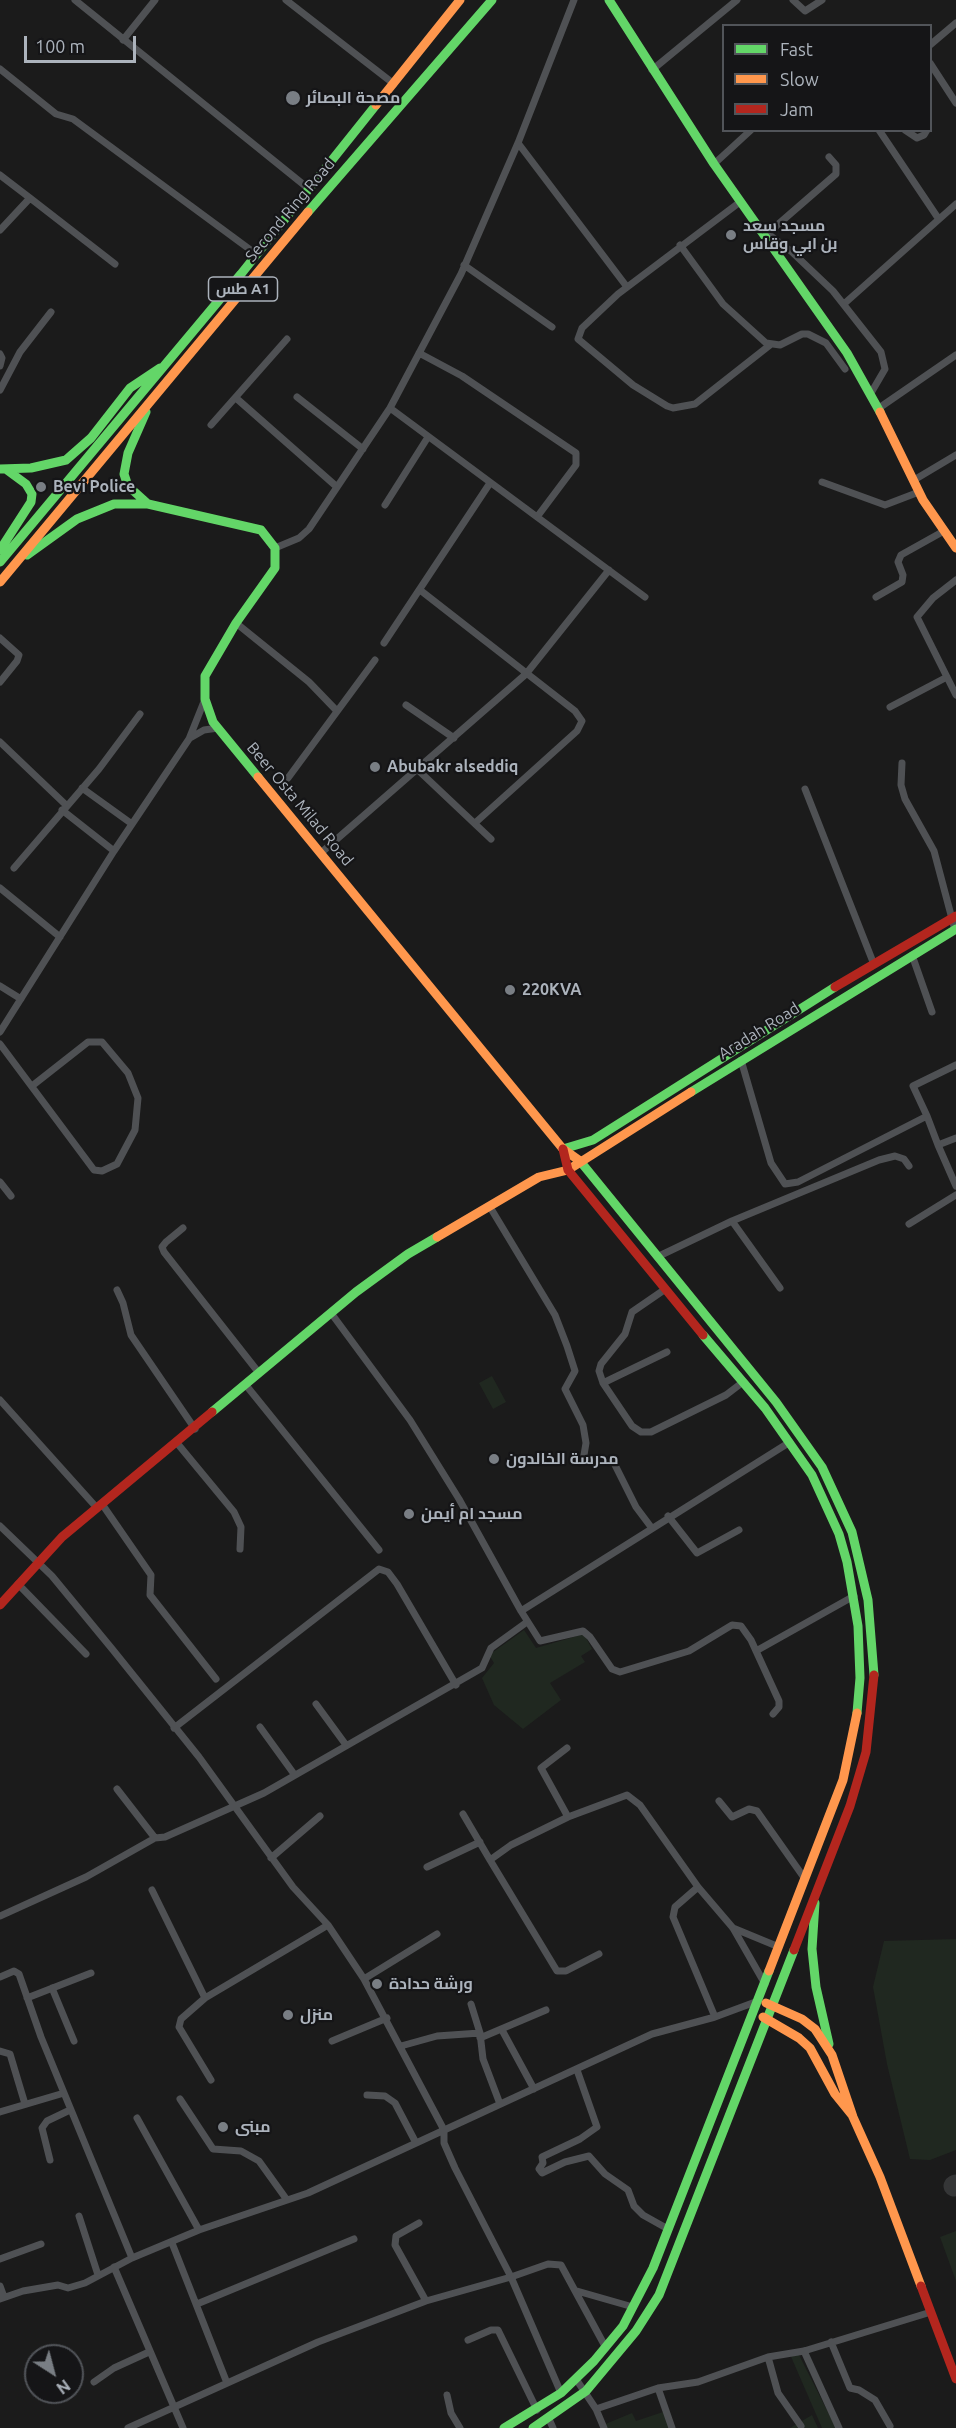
<!DOCTYPE html>
<html>
<head>
<meta charset="utf-8">
<style>
  body { margin:0 }
  #map { position:relative; width:956px; height:2428px; overflow:hidden; background:#1b1b1b; font-family:Ubuntu,sans-serif }
  canvas { display:block }
  .legend { position:absolute; left:722px; top:24px; width:210px; height:108px; box-sizing:border-box; background:#151517; border:2px solid #515459; margin:0; padding:8px 10px; list-style:none; font-size:18px; color:#acb3bc }
  .legend li { display:flex; align-items:center; gap:12px; height:30px }
  .legend b { width:30px; border:2px solid #515459 }
  .north { position:absolute; left:24px; top:2344px; width:60px; height:60px; box-sizing:border-box; background:#151517; border:2px solid #515459; border-radius:50%; rotate:144deg; font-size:16px; font-weight:700; line-height:24px; text-align:center; color:#acb3bc }
  .north::after { content:''; display:block; margin:auto; width:21px; height:27px; background:#797e84; clip-path:polygon(50% 0,100% 100%,50% 72%,0 100%) }
  .scale { position:absolute; left:24px; top:36px; width:112px; height:27px; box-sizing:border-box; border:3px solid #acb3bc; border-top:0; padding-left:8px; font-size:18px; line-height:21px; white-space:nowrap; color:#acb3bc; -webkit-text-stroke:4px #151517; paint-order:stroke }
</style>
</head>
<body>
<div id="map">
<canvas width="956" height="2428"></canvas>
<ul class="legend">
<li><b style="height:8px;background:#63d668"></b>Fast</li>
<li><b style="height:8px;background:#ff974d"></b>Slow</li>
<li><b style="height:8px;background:#b3261e"></b>Jam</li>
</ul>
<div class="north">N</div>
<div class="scale">100 m</div>
</div>
<script>
const c = document.querySelector('canvas').getContext('2d');
c.lineJoin = 'round';
function fillPath(path, color) {
  c.fillStyle = color;
  c.fill(path, 'evenodd');
}
function shape(rows) {
  const path = new Path2D();
  for (const r of rows) {
    path.moveTo(r[0], r[1]);
    for (let i = 2; i < r.length; i += 2) path.lineTo(r[i], r[i + 1]);
  }
  return path;
}
function strokePath(path, color, width, dash) {
  c.strokeStyle = color;
  c.lineWidth = width;
  c.lineCap = dash ? 'butt' : 'round';
  c.setLineDash(dash || []);
  c.stroke(path);
}
function drawText(font, color, halo, rows, align = 'center') {
  c.font = font + ' Ubuntu,Cairo,sans-serif';
  c.lineWidth = 4.5;
  c.setLineDash([]);
  c.textBaseline = 'middle';
  c.strokeStyle = halo;
  c.fillStyle = color;
  for (const [text, x, y, turn = 0] of rows) {
    c.save();
    c.translate(x, y);
    c.rotate((+turn || 0) * Math.PI / 180);
    c.textAlign = isNaN(turn) ? turn : align;
    if (halo) c.strokeText(text, 0, 0);
    c.fillText(text, 0, 0);
    c.restore();
  }
}
const green = shape([
  [492,1376,506,1402,493,1409,479,1383],
  [524,1630,536,1648,584,1634,592,1649,581,1656,585,1662,550,1683,561,1700,523,1729,494,1705,482,1678,494,1663,489,1655],
  [956,1939,956,2150,930,2160,910,2159,887,2064,873,1987,884,1941],
  [956,2231,956,2281,940,2237],
  [797,2351,836,2428,822,2428,789,2352],
  [666,2411,672,2428,604,2428,603,2425,632,2413,636,2421],
  [812,2415,818,2428,790,2428]
]);
const taxiway = shape([
  [954,2186,956,2185]
]);
const street = shape([
  [75,0,309,189],
  [286,0,394,84],
  [793,0,805,11,822,0],
  [123,40,155,0],
  [930,45,956,23],
  [930,63,956,103],
  [0,69,56,114,73,119,256,254],
  [652,70,737,0],
  [879,130,938,218],
  [905,130,917,138,924,135,927,130],
  [518,143,627,287],
  [714,164,751,130],
  [0,175,30,198],
  [740,202,618,294,582,328,578,339,633,385,667,406,673,408,695,404,770,345],
  [0,230,30,198,115,264],
  [763,230,792,252,833,291,881,352,885,369,871,393],
  [767,234,836,174,836,165,829,157],
  [680,245,723,304,766,343,780,345,802,334,808,334,826,343,845,369],
  [464,265,552,327],
  [845,303,956,204],
  [419,353,462,376,576,453,576,465,537,517],
  [0,354,2,358,0,366],
  [0,390,20,352,51,312],
  [297,397,363,449],
  [236,398,337,487],
  [390,408,645,597],
  [879,408,956,355],
  [211,425,287,339],
  [914,480,956,455],
  [822,482,885,505,919,492],
  [385,505,428,437],
  [275,548,299,538,309,529,390,408,461,274,518,143,574,0],
  [956,580,933,598,917,617,956,695],
  [420,590,575,711,582,721,577,731,475,823],
  [876,597,902,582,903,575,898,562,901,555,944,531],
  [236,623,309,682,336,710],
  [0,638,19,655,17,661,0,682],
  [384,643,490,483],
  [406,705,454,738],
  [890,707,947,677],
  [190,738,204,730,218,728],
  [0,742,66,805],
  [902,763,901,785,905,799,934,851,955,930],
  [418,770,491,839],
  [288,778,375,660],
  [82,788,132,824],
  [805,789,873,962],
  [62,810,114,851],
  [322,852,526,674,609,570],
  [14,868,99,769,140,714],
  [0,888,60,937],
  [912,955,932,1012],
  [0,986,21,999],
  [0,1032,114,851,189,739,205,699],
  [0,1044,94,1170,102,1171,117,1164,135,1130,138,1098,128,1073,102,1042,88,1042,32,1086],
  [741,1060,771,1163,785,1184,798,1182,927,1116,938,1145,956,1138],
  [927,1116,913,1086,956,1065],
  [938,1145,956,1186],
  [0,1182,11,1196],
  [490,1207,555,1315,567,1346,575,1371,565,1389,583,1425,586,1443,583,1461],
  [732,1221,780,1288],
  [909,1224,956,1195],
  [183,1228,166,1242,162,1247,164,1252,259,1373],
  [657,1257,732,1221,879,1160,895,1156,904,1159,909,1166],
  [117,1290,123,1303,131,1335,195,1429],
  [664,1290,632,1312,625,1334,601,1364,599,1371,603,1383,632,1426,641,1432,651,1432,726,1395,743,1382],
  [331,1313,410,1420,459,1499,521,1611,790,1442],
  [603,1383,667,1352],
  [245,1384,379,1550],
  [0,1400,97,1508],
  [177,1443,234,1512,241,1527,240,1549],
  [612,1459,636,1507,651,1527],
  [102,1504,151,1575,150,1595,216,1679],
  [668,1516,697,1553,739,1530],
  [0,1526,52,1576,113,1650,199,1757,293,1887,328,1925,364,1979,444,2130,444,2143,455,2168,511,2277,548,2264,561,2265,606,2348],
  [18,1584,86,1654],
  [521,1611,540,1641,583,1631,590,1637,612,1669,620,1672,689,1651,732,1625,741,1626,751,1640,779,1701,779,1707,773,1714],
  [756,1651,854,1596],
  [316,1704,346,1745],
  [260,1727,294,1774],
  [174,1728,379,1569,388,1572,397,1584,456,1685],
  [567,1748,541,1768,568,1817],
  [117,1789,155,1838],
  [719,1801,732,1817,749,1809,757,1811,805,1879],
  [463,1814,490,1860],
  [271,1858,320,1816],
  [427,1867,480,1842],
  [698,1887,675,1907,673,1917,715,2017],
  [152,1890,205,1998,328,1925],
  [0,1916,86,1877,155,1838,165,1837,264,1793,482,1668,491,1648,527,1622],
  [733,1928,779,1947],
  [599,1954,566,1971,557,1971,490,1860,511,1845,568,1817,627,1795,640,1805,698,1887,733,1928,765,1984],
  [0,1977,14,1971,19,1974,41,2037,132,2258],
  [364,1979,437,1934],
  [52,1988,74,2041],
  [27,1998,91,1973],
  [205,1998,181,2019,179,2027,211,2080],
  [471,2004,480,2033,483,2059,500,2104],
  [502,2030,534,2089],
  [480,2038,546,2010],
  [332,2041,387,2018],
  [401,2046,437,2036,480,2033],
  [0,2051,10,2054,25,2104],
  [577,2070,597,2127,580,2139,542,2157,543,2163,539,2169,542,2173,565,2162,589,2156,605,2174,628,2190,634,2206,643,2215,668,2229],
  [367,2095,385,2096,395,2103,416,2143],
  [180,2099,213,2149,241,2151,259,2161,287,2200],
  [0,2112,64,2093],
  [137,2118,199,2230],
  [50,2160,42,2128,47,2121,70,2110],
  [79,2216,98,2275],
  [419,2223,396,2236,395,2245,426,2301],
  [172,2243,227,2383],
  [0,2259,41,2244],
  [114,2267,183,2428],
  [0,2286,4,2297],
  [577,2291,633,2307],
  [0,2299,23,2291,58,2285,68,2288,85,2283,132,2258,199,2230,308,2193,652,2034,715,2017,758,2001],
  [197,2304,354,2239],
  [468,2340,491,2330,498,2330,537,2410],
  [831,2342,850,2388,859,2390,875,2400,890,2426],
  [804,2351,839,2428],
  [768,2357,778,2393,801,2426],
  [576,2379,596,2409,658,2388,698,2382,768,2357,804,2351,931,2312],
  [94,2382,114,2368,149,2352],
  [658,2388,672,2428],
  [447,2395,451,2413,460,2428],
  [596,2409,604,2428],
  [549,2419,553,2428],
  [128,2428,318,2342,426,2301,511,2277,561,2393]
]);
const fast = shape([
  [609,0,714,164,847,353,880,412],
  [308,212,492,0],
  [146,412,128,453,124,474,128,486,148,504],
  [0,469,31,468,66,460,91,438,130,388,160,368],
  [0,550,31,502,32,494,26,484,7,470],
  [27,555,77,519,114,504,148,504,261,530,275,548,275,568,236,623,205,676,205,699,213,722,258,777],
  [0,562,241,274,376,105],
  [691,1092,956,929],
  [563,1149,593,1140,835,987],
  [580,1161,776,1402,822,1467,852,1532,868,1600,874,1675],
  [703,1335,765,1408,812,1475,839,1534,847,1562,858,1626,860,1678,857,1713],
  [212,1412,356,1292,408,1254,437,1237],
  [815,1903,812,1949,816,1987,829,2044],
  [504,2428,561,2393,594,2361,623,2326,653,2268,769,1971],
  [533,2428,586,2391,636,2331,659,2295,794,1950]
]);
const slow = shape([
  [376,105,460,0],
  [880,412,923,500,956,548],
  [0,582,308,212],
  [258,777,563,1149,580,1161],
  [437,1237,539,1177,568,1170,691,1092],
  [769,1971,843,1780,857,1713],
  [766,2003,802,2019,815,2029,832,2055,853,2117,880,2177,921,2286],
  [763,2017,799,2038,810,2048,835,2094,852,2115]
]);
const jam = shape([
  [835,987,956,916],
  [563,1149,568,1170,703,1335],
  [0,1605,62,1537,212,1412],
  [794,1950,850,1806,866,1752,874,1675],
  [921,2286,956,2379]
]);
const markers = [
  [293,98,8,"#797e84"],
  [731,235,6,"#797e84"],
  [41,487,6,"#797e84"],
  [375,767,6,"#797e84"],
  [510,990,6,"#797e84"],
  [494,1459,6,"#797e84"],
  [409,1514,6,"#797e84"],
  [377,1984,6,"#797e84"],
  [288,2015,6,"#797e84"],
  [223,2127,6,"#797e84"]
];
const shields = [
  [243,289,69]
];
const shieldNames = [
  ["طس A1",243,289]
];
const poiNames = [
  ["مصحة البصائر",306,98],
  ["مسجد سعد",743,226],
  ["بن ابي وقاس",743,244],
  ["Bevi Police",53,487],
  ["Abubakr alseddiq",387,767],
  ["220KVA",522,990],
  ["مدرسة الخالدون",506,1459],
  ["مسجد ام أيمن",421,1514],
  ["ورشة حدادة",389,1984],
  ["منزل",300,2015],
  ["مبنى",235,2127]
];
const streetNames = [
  ["Second Ring Road",290,210,-50],
  ["Beer Osta Milad Road",300,804,50],
  ["Aradah Road",759,1031,-32]
];
fillPath(green, '#202820');
strokePath(taxiway, '#353637', 21);
strokePath(street, '#4f5154', 7);
strokePath(fast, '#63d668', 9);
strokePath(slow, '#ff974d', 9);
strokePath(jam, '#b3261e', 9);
for (const [x, y, r, color] of markers) {
  const dot = new Path2D();
  dot.arc(x, y, r, 0, 2 * Math.PI);
  c.fillStyle = color;
  c.fill(dot);
  strokePath(dot, '#151517', 2);
}
for (const [x, y, w] of shields) {
  const box = new Path2D();
  box.roundRect(x - w / 2, y - 12, w, 24, 4.5);
  c.fillStyle = '#151517';
  c.fill(box);
  strokePath(box, '#acb3bc', 1.5);
}
drawText('bold 15px', '#acb3bc', null, shieldNames);
drawText('bold 16px', '#acb3bc', '#151517', poiNames, 'left');
drawText('16px', '#acb3bc', '#151517', streetNames);
</script>
</body>
</html>
